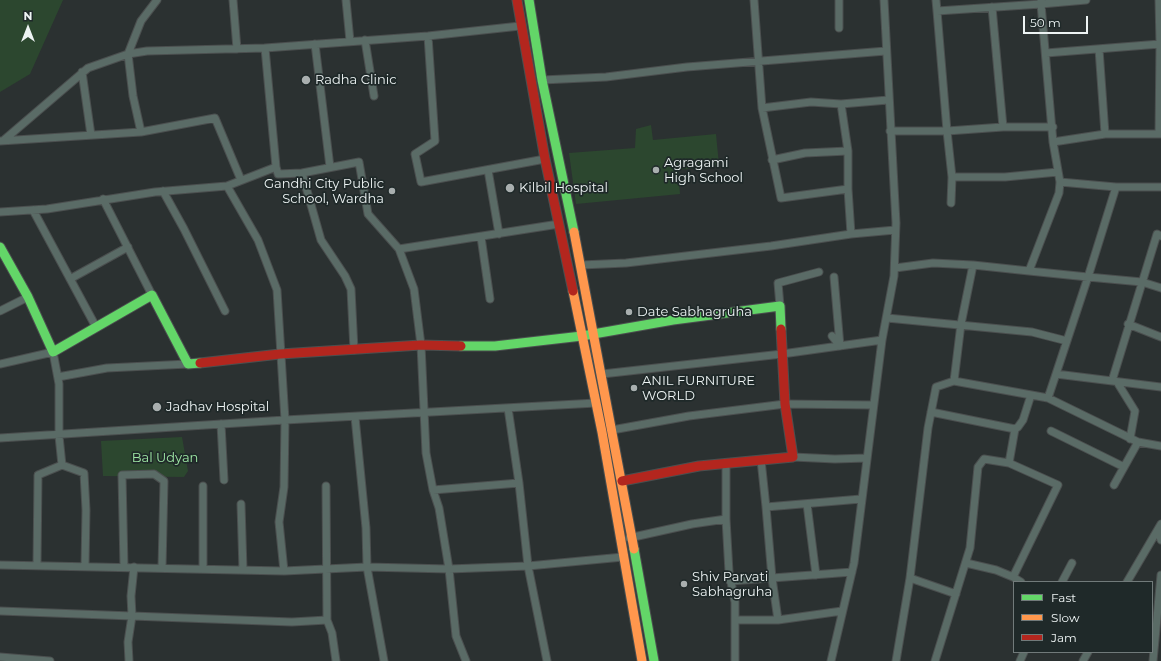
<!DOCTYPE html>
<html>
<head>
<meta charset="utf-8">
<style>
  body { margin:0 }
  #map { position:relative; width:1161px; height:661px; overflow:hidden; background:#2b3131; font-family:Montserrat,sans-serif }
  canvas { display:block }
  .legend { position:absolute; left:1013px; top:581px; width:140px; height:72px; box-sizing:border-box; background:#1f2929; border:1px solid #717a7a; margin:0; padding:5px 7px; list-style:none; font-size:12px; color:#edf3f3 }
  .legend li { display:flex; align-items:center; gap:8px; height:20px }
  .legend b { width:20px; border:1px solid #717a7a }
  .north { position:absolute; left:8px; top:8px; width:40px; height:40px; -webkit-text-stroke:3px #1f2929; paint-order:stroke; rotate:0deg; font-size:11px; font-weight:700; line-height:16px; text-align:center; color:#edf3f3 }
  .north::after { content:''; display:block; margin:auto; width:14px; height:18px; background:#edf3f3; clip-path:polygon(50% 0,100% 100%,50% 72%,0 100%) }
  .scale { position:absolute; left:1023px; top:16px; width:65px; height:18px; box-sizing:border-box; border:2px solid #edf3f3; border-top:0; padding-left:5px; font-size:12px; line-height:14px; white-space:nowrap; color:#edf3f3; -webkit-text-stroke:3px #1f2929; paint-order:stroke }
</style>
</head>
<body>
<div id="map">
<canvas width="1161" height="661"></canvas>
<ul class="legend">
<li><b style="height:5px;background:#63d668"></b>Fast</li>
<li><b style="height:5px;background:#ff974d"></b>Slow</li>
<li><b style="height:5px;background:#b3261e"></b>Jam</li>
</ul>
<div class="north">N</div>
<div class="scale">50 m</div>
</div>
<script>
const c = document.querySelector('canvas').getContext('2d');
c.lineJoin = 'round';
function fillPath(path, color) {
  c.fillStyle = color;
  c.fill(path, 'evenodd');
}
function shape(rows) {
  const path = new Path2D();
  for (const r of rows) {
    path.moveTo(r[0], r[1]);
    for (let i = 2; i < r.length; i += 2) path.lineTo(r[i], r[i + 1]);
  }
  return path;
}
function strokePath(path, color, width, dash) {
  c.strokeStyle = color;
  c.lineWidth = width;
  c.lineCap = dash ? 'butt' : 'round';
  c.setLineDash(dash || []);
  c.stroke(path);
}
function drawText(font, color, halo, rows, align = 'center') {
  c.font = font + ' Montserrat,sans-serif';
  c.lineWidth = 3.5;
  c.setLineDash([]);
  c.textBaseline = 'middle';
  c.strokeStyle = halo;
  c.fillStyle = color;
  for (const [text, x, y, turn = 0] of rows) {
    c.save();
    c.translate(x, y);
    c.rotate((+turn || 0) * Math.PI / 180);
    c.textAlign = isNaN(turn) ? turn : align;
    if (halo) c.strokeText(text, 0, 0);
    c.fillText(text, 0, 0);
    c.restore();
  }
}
const green = shape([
  [0,0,63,0,30,74,0,92],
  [651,125,653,140,716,134,719,165,678,170,680,194,576,204,569,153,635,148,636,129],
  [182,437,188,471,184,477,103,476,101,441]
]);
const street = shape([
  [233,0,237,49],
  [346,0,350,41],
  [754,0,762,108,781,198,848,189],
  [839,0,839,28],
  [936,0,937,11,1041,4,1041,0],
  [1086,0,1041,4,1053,142,1060,182,1059,193,1029,271,1088,277,1116,187,1161,187],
  [992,7,1003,127,1053,127],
  [937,11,947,131,1003,127],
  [428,36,435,141,415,154,421,182,545,159],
  [365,40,374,96],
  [315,44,330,167],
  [265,48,276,167],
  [1099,49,1105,134],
  [1046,53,1160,44,1159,0],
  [82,72,91,135],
  [542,80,606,77,687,67,886,51],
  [762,108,811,102,841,104,888,100],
  [890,131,947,131,952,177,951,203],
  [141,132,133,96,128,54,147,51,265,48,428,36,520,26],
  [1159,134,1160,44],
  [4,140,88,68,128,54,141,21,157,0],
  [0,141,141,132,215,118,241,180],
  [1053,142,1105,134,1161,134],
  [772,160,805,153,848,151],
  [488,170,499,234],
  [302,173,321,240,345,276,351,289,354,350],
  [952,177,1005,177,1058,172],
  [1060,182,1116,187],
  [227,186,258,240,277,290,285,420,284,487,279,522,284,571],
  [163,191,184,229,225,311],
  [103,199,152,295],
  [33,210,96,327],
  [0,212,47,209,155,192,227,186,276,167,278,174,302,173,359,162,368,214,399,249,414,289,421,345,426,453,433,490,519,483],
  [851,234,895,230],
  [481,237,490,299],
  [399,249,559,224],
  [581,265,626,263,771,246,851,234,848,189,848,151,841,104],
  [895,268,933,263,973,265],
  [834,277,840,346],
  [70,279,128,247],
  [780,306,778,283,819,272],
  [0,311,28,297],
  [887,318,1032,332,1067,341],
  [1128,324,1161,337],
  [832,336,840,346],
  [0,364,53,352,59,384,59,436,62,465],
  [602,374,782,354,882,340],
  [1056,374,1088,277,1142,282,1161,288],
  [58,377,107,368,188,364],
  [954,381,1048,398,1138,442],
  [1112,381,1157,234,1161,236],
  [1117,382,1135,411,1130,439],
  [1048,398,1056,374,1161,387],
  [508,408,519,483,528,566,547,661],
  [931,412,1015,429,1018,427,1023,420,1031,395],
  [355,417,366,528,367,567,384,661],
  [221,424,224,480],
  [612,430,689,416,785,404,873,405],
  [1051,431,1124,467],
  [0,438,285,420,596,403],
  [793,457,835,459,867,458],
  [761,460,766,507],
  [1009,463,1015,429],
  [1114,485,1138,442,1161,446],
  [326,486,327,620,332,633,336,661],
  [433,490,439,508,449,569,456,636,466,661],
  [241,504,243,570],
  [807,504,816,575],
  [726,519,729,572,735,602,735,661],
  [1158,530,1161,540],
  [629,538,692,524,726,519,726,464],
  [966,563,996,570,1013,577],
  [0,565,284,571,367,567,449,569,528,566,623,557],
  [37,565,38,475,62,465,84,473,86,510,85,566],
  [124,567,122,475,154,474,164,481,162,568],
  [134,567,131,596,132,616,292,622,327,620],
  [203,569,203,486],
  [852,572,772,578,766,507,861,499],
  [910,578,956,594],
  [730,581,772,578,778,620,842,611],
  [1062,582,1072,563],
  [1127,582,1161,524],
  [0,611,132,616,128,642,129,661],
  [735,620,778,620],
  [0,657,50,661],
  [831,661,854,563,882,340,894,276,896,223,884,0],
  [896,661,910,578,928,428,936,387,954,381,961,324,973,265,1029,271],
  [935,661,970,548,978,467,984,459,1009,463,1058,485,1013,577,1021,582],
  [1020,661,1024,652],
  [1083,661,1088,652],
  [1153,661,1161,575]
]);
const fast = shape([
  [529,0,542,80,574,232],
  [0,247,28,297,53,352,152,295,188,364,200,363],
  [461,346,495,346,582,336,673,320,780,306,781,329],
  [634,549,654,661]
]);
const slow = shape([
  [574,232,634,549],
  [573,291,602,432,642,661]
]);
const jam = shape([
  [517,0,545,159,573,291],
  [200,363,280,354,421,345,461,346],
  [622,481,699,466,793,457,785,404,781,329]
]);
const markers = [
  [306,80,5,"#a9afaf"],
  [656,170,4,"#a9afaf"],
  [510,188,5,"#a9afaf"],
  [392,191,4,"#a9afaf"],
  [629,312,4,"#a9afaf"],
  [634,388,4,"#a9afaf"],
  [157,407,5,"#a9afaf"],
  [684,584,4,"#a9afaf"]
];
const poiNames = [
  ["Radha Clinic",315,80],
  ["Agragami",664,163],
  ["High School",664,178],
  ["Gandhi City Public",384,184,"right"],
  ["School, Wardha",384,199,"right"],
  ["Kilbil Hospital",519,188],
  ["Date Sabhagruha",637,312],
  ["ANIL FURNITURE",642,381],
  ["WORLD",642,396],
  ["Jadhav Hospital",166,407],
  ["Shiv Parvati",692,577],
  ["Sabhagruha",692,592]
];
const parkNames = [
  ["Bal Udyan",165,458]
];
fillPath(green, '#2c472f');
strokePath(street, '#4b4f4f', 9);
strokePath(fast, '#4b4f4f', 11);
strokePath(slow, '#4b4f4f', 11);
strokePath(jam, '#4b4f4f', 11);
strokePath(street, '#5a6b66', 7);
strokePath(fast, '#63d668', 9);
strokePath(slow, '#ff974d', 9);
strokePath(jam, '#b3261e', 9);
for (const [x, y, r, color] of markers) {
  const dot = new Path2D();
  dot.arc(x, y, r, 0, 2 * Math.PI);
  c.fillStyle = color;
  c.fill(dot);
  strokePath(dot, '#1f2929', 1.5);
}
drawText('13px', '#edf3f3', '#1f2929', poiNames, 'left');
drawText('13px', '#9fe8a5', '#1f2929', parkNames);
</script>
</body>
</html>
